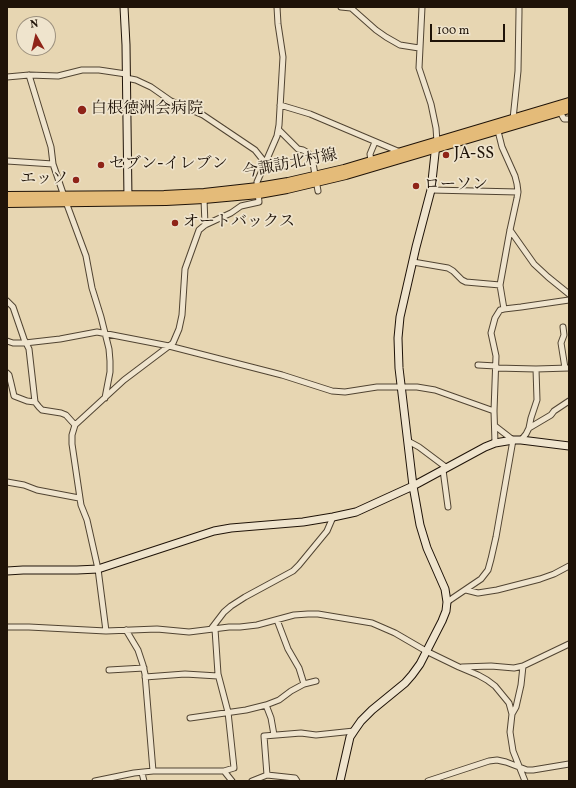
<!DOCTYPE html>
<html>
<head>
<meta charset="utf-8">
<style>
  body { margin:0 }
  #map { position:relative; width:576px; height:788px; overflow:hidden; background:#e7d6b2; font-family:Vollkorn,serif }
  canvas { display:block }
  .frame { position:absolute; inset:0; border:8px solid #1f1308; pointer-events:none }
  .north { position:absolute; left:16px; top:16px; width:40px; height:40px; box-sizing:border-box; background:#efe4cd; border:1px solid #9c907e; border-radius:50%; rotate:352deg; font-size:11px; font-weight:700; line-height:16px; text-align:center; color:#1f1308 }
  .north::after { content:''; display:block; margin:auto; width:14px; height:18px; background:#8f2418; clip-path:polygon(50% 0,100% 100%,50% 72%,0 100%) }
  .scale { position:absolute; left:430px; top:24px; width:75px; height:18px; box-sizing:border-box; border:2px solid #1f1308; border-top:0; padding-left:5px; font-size:12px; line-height:14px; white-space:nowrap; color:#1f1308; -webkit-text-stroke:3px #efe4cd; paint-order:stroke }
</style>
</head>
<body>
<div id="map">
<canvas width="576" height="788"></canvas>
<div class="frame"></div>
<div class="north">N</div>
<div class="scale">100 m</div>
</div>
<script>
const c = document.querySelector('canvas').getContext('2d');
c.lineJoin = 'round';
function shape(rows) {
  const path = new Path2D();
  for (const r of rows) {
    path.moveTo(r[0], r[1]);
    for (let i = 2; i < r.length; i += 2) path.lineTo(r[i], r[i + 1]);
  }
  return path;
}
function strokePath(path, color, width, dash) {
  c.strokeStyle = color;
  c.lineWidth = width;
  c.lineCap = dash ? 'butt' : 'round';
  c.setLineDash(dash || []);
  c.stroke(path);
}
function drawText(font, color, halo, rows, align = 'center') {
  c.font = font + ' Vollkorn,"Noto Serif JP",serif';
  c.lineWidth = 3.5;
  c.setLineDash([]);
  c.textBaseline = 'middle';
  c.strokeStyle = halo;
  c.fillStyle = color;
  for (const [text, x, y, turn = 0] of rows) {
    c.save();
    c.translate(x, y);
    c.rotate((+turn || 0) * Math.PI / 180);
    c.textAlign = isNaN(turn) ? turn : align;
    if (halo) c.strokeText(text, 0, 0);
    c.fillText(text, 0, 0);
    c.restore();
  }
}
const street = shape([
  [341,7,351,8],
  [350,7,376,30,386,37,400,45,419,48],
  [422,7,419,68,431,104,436,128,437,142],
  [29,75,51,147,53,164,66,202,86,256,92,288,101,317,109,349,110,361,110,372,105,398],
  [7,77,29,75,58,76,82,70,99,70,126,74],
  [126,78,136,80,151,87,171,101,184,107,203,115,255,150,263,160,265,164],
  [280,105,310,114,400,152],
  [560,112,564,119,569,119],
  [513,119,518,71,519,12,519,7],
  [497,127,502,147,515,176,517,184,518,192,517,198,510,230,500,285,504,309],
  [279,130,298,149,303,150,308,153,312,158,318,191],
  [7,161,53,164],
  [371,161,370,154,375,142],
  [431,190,518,192],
  [204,199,205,225],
  [510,230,534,264,548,277,569,294],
  [413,262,448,268,453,271,462,280,466,282,500,285],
  [7,301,13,307,24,339,29,349,35,402,39,407,42,410,61,413,66,415,75,425],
  [563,327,564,335,561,343,565,368],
  [7,341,13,343,25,343,60,339,97,332,169,346,282,375,332,391,345,392,377,387,417,387,435,390,494,411],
  [478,365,496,366],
  [496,368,536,369,569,368],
  [7,373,9,375,11,383,14,396,27,401,35,402],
  [529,428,531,418,537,400,536,369],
  [521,440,526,434,529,428,551,415,554,411,569,401],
  [408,441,419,447,447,468],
  [495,443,494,411,496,356,491,333,495,318,500,310,504,309,521,307,569,300],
  [443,470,448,507],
  [7,482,24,485,37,490,79,498],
  [466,590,478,593,497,590,540,579,554,574,569,566],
  [447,602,481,579,488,570,491,559,496,537,513,440,495,426],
  [277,620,288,649,299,668,304,684],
  [7,627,29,627,106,631,157,629,189,632,229,627,240,627,257,625,294,615,308,614,318,614,372,623,395,633,426,651,459,667,478,675,487,680,495,686,509,703,512,714,510,732,513,751,525,781],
  [211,629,224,612,231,606,245,597,293,571,299,565,327,531,333,517],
  [215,629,218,674,228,712,234,768,224,771],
  [126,630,138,650,143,665,145,674,153,771],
  [106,631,98,569,87,520,81,505,72,444,72,435,75,425,124,380,173,343,179,329,182,315,185,269,199,230,205,225,231,213,241,206,259,202,257,182,277,136,279,125,283,57,278,24,277,7],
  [462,667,491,666,514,668,523,666,569,644],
  [109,670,144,668],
  [145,677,185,674,218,676],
  [266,705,271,718,274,735],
  [512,714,516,707,521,685,523,666],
  [190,718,246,710,266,705,279,700,291,691,304,684,316,681],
  [142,773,144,781],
  [267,775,264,736,301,733,316,735,354,731],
  [95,781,134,773,153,771,224,771,232,781],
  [252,781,267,775,295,778,297,781],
  [428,781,489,761,497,760,506,762,527,770,533,770,569,764]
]);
const secondary = shape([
  [124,7,126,45,128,199],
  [7,571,23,570,77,570,98,569,214,531,231,528,303,522,333,517,356,512,413,486,485,447,495,443,513,440,521,440,569,446],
  [340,781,350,737,354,731,361,721,372,710,405,683,412,675,420,664,442,621,446,611,447,602,445,589,427,548,420,525,413,486,399,368,398,338,400,317,416,247,431,190,436,144]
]);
const primary = shape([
  [7,196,164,195,204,193,258,187,288,182,344,169,569,102],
  [7,203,166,201,204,199,259,194,287,189,346,175,569,109]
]);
const markers = [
  [82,110,5,"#8f2418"],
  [446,155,4,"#8f2418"],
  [101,165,4,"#8f2418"],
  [76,180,4,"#8f2418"],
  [416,186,4,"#8f2418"],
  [175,223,4,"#8f2418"]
];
const poiNames = [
  ["白根徳洲会病院",91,110],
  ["JA-SS",454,155],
  ["セブン-イレブン",109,165],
  ["エッソ",68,180,"right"],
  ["ローソン",424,186],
  ["オートバックス",183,223]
];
const streetNames = [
  ["今諏訪北村線",290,165,-11]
];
strokePath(street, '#514432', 7);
strokePath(secondary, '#1f1308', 9);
strokePath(primary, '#1f1308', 10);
strokePath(street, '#efe4cd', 5);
strokePath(secondary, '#efe4cd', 7);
strokePath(primary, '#e4bb79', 8);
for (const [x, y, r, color] of markers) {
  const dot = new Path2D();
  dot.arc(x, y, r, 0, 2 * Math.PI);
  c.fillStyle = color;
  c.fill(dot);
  strokePath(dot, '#efe4cd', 1.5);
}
drawText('16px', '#1f1308', '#efe4cd', poiNames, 'left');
drawText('16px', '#1f1308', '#efe4cd', streetNames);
</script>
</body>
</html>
